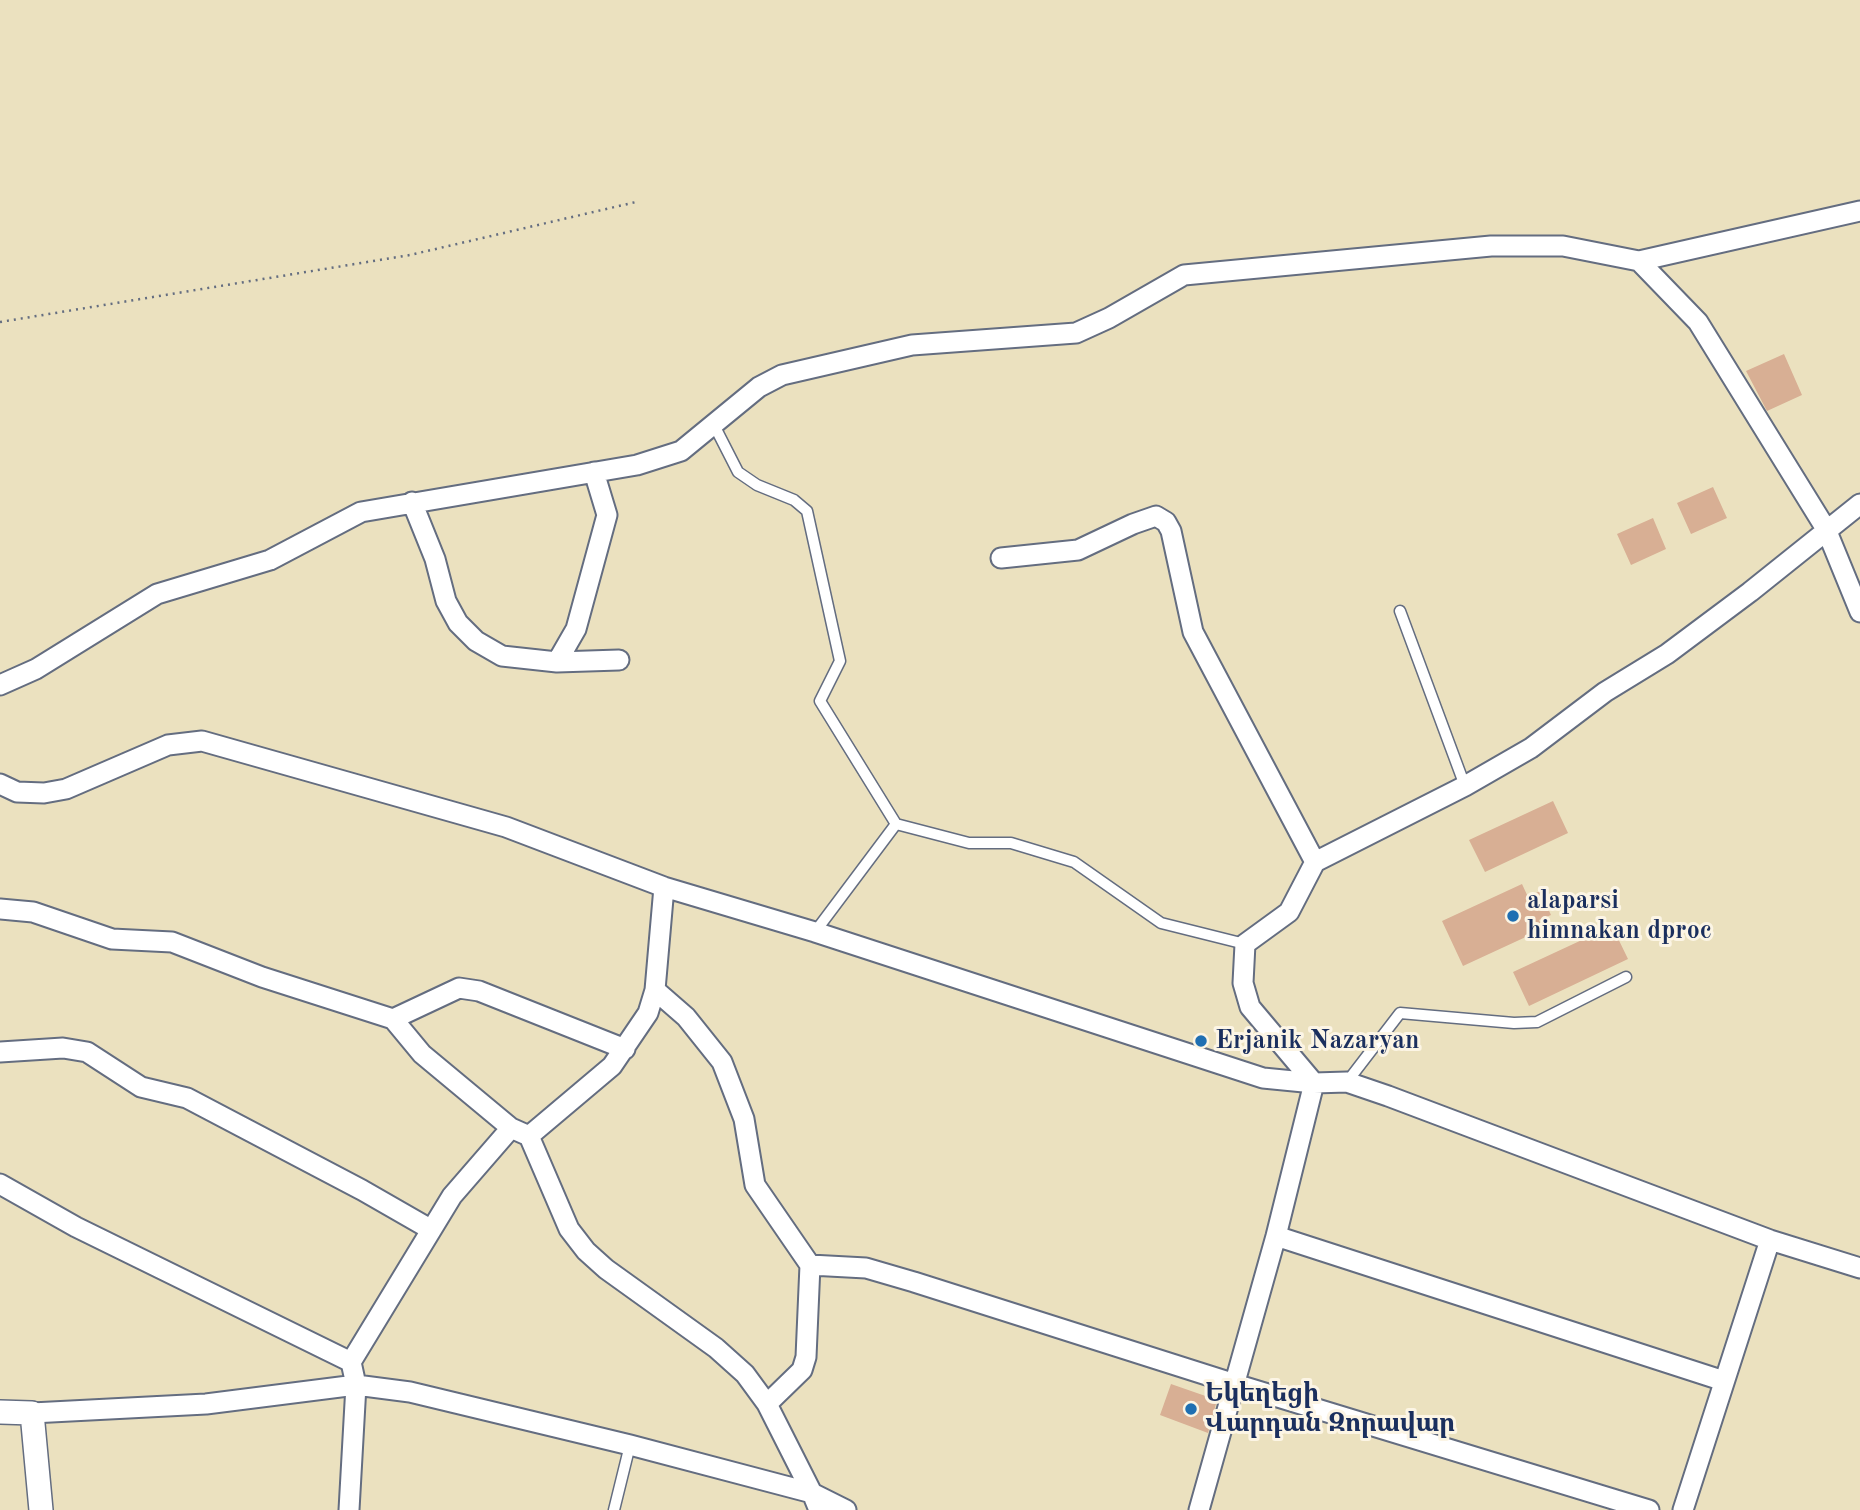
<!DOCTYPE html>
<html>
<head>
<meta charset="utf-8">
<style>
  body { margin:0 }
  canvas { display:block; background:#ebe1bf }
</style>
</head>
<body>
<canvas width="1860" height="1510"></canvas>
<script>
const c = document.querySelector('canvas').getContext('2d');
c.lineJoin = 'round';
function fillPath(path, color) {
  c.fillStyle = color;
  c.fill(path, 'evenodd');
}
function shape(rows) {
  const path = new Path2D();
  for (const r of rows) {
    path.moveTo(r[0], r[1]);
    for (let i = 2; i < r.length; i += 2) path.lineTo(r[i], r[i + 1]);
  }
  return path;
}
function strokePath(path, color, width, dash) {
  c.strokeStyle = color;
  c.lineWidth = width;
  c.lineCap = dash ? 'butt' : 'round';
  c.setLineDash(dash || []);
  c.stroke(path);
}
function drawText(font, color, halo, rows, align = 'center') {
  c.font = font + ' "Old Standard TT","Noto Serif Armenian",serif';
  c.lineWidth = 6;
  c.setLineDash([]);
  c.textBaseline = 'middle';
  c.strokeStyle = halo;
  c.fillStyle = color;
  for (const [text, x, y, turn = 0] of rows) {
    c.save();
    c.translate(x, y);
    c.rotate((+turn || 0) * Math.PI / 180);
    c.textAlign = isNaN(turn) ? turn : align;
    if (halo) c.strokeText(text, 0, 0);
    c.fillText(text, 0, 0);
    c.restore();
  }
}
const building = shape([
  [1784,354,1802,395,1767,411,1746,371],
  [1713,487,1727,518,1691,534,1677,503],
  [1653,518,1666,549,1631,565,1617,534],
  [1553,801,1568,833,1485,872,1469,840],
  [1522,884,1528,897,1540,891,1551,915,1539,920,1543,929,1463,966,1442,921],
  [1612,926,1628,959,1529,1006,1513,972],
  [1171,1384,1217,1400,1208,1433,1160,1415]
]);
const path = shape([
  [0,322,410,255,636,202]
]);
const service = shape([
  [714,425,738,472,757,485,794,500,807,511,840,661,820,701,896,824,969,843,1011,843,1074,862,1161,923,1245,944],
  [1400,611,1465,786],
  [815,932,896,824],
  [1347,1082,1400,1013,1514,1023,1537,1022,1626,977],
  [614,1510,630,1445]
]);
const minor = shape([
  [1639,261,1698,322,1826,529,1860,612],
  [412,502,435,559,446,601,458,623,476,641,502,656,557,662,619,660],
  [1001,558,1078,550,1133,524,1156,516,1166,522,1171,531,1193,632,1315,862],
  [557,662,576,629,607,515,594,472],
  [0,685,36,669,157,594,270,560,361,512,637,465,681,451,759,387,782,375,912,345,1076,333,1109,318,1184,275,1491,246,1563,246,1639,261,1860,211],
  [0,784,17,792,44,793,66,789,168,745,202,741,506,827,664,887,815,932,1263,1078,1314,1083,1347,1082,1388,1096,1770,1240,1860,1268],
  [664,887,655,990,686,1017,722,1062,744,1119,755,1185,810,1265,806,1357,802,1370,767,1404],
  [0,909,33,912,112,939,172,942,262,977,393,1019,422,1054,511,1128,529,1136,569,1229,586,1251,606,1269,716,1348,745,1374,767,1404,812,1493,819,1510],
  [393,1019,459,988,479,991,625,1049],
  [0,1052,63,1048,87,1052,141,1087,187,1098,362,1190,430,1229],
  [529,1136,612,1066,648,1013,655,990],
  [0,1184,76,1227,351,1362,356,1385,349,1510],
  [1276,1236,1724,1381],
  [810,1265,866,1268,914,1282,1235,1384,1649,1510],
  [351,1362,452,1196,511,1128],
  [32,1413,206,1404,356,1385,410,1392,630,1445,812,1493,846,1510],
  [1199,1510,1276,1236,1314,1083,1250,1007,1243,983,1245,944,1289,912,1315,862,1465,786,1531,748,1605,692,1667,654,1750,592,1860,504],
  [1683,1510,1770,1240]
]);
const tertiary = shape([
  [0,1412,32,1413,41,1510]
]);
const markers = [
  [1513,916,7,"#1f6fb2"],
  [1201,1041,7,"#1f6fb2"],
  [1191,1409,7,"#1f6fb2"]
];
const poiNames = [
  ["alaparsi",1527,901],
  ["himnakan dproc",1527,931],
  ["Erjanik Nazaryan",1215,1041],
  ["Եկեղեցի",1205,1394],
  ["Վարդան Զորավար",1205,1424]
];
fillPath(building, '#d8af94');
strokePath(service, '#646d80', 13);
strokePath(minor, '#646d80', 23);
strokePath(tertiary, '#646d80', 26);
strokePath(path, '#646d80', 2.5, [2, 5]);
strokePath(service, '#fff', 10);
strokePath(minor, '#fff', 19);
strokePath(tertiary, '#fff', 23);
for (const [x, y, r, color] of markers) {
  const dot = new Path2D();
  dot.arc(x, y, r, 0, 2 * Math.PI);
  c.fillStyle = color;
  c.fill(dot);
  strokePath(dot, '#fcf5e5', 2.5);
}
drawText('bold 26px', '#1b2f5e', '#fcf5e5', poiNames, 'left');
</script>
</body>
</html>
